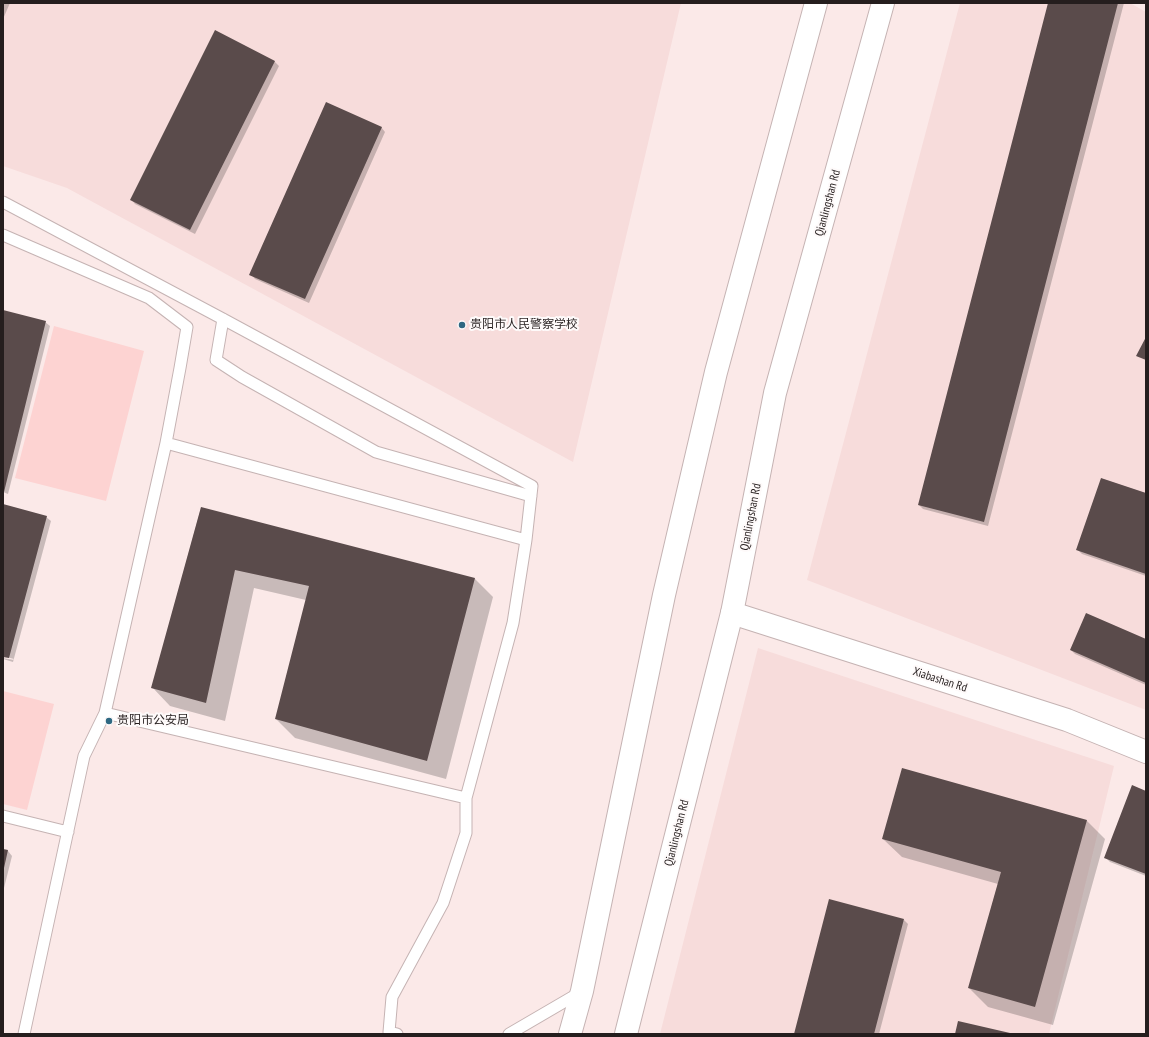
<!DOCTYPE html>
<html>
<head>
<meta charset="utf-8">
<style>
  body { margin:0 }
  #map { position:relative; width:1149px; height:1037px; overflow:hidden; background:#fbe9e8; font-family:"PT Sans Narrow",sans-serif }
  canvas { display:block }
  .frame { position:absolute; inset:0; border:4px solid #251e1e; pointer-events:none }
</style>
</head>
<body>
<div id="map">
<canvas width="1149" height="1037"></canvas>
<div class="frame"></div>
</div>
<script>
const c = document.querySelector('canvas').getContext('2d');
c.lineJoin = 'round';
function fillPath(path, color) {
  c.fillStyle = color;
  c.fill(path, 'evenodd');
}
function shape(rows) {
  const path = new Path2D();
  for (const r of rows) {
    path.moveTo(r[0], r[1]);
    for (let i = 2; i < r.length; i += 2) path.lineTo(r[i], r[i + 1]);
  }
  return path;
}
function strokePath(path, color, width, dash) {
  c.strokeStyle = color;
  c.lineWidth = width;
  c.lineCap = dash ? 'butt' : 'round';
  c.setLineDash(dash || []);
  c.stroke(path);
}
function drawText(font, color, halo, rows, align = 'center') {
  c.font = font + ' "PT Sans Narrow","Noto Sans SC",sans-serif';
  c.lineWidth = 4;
  c.setLineDash([]);
  c.textBaseline = 'middle';
  c.strokeStyle = halo;
  c.fillStyle = color;
  for (const [text, x, y, turn = 0] of rows) {
    c.save();
    c.translate(x, y);
    c.rotate((+turn || 0) * Math.PI / 180);
    c.textAlign = isNaN(turn) ? turn : align;
    if (halo) c.strokeText(text, 0, 0);
    c.fillText(text, 0, 0);
    c.restore();
  }
}
const built = shape([
  [3,3,681,3,573,462,67,188,3,166],
  [960,3,1130,3,1146,12,1146,710,807,580],
  [758,648,1114,766,1049,1034,660,1034]
]);
const green = shape([
  [54,326,144,351,106,501,15,478],
  [3,691,54,704,27,810,3,804]
]);
const shadow = shape([
  [3,3,10,3,3,19],
  [1049,3,1124,3,988,526,923,509,919,505],
  [274,61,279,66,195,234,135,204,131,199],
  [381,127,385,132,309,303,255,279,251,274],
  [3,311,45,322,50,326,8,494,3,492],
  [1146,494,1146,576,1082,554,1077,549],
  [3,505,46,517,51,521,13,662,3,659,3,658,14,660,14,659,3,656],
  [201,508,475,579,493,597,446,779,295,738,276,719,306,600,254,588,225,721,170,706,152,687],
  [1146,640,1146,685,1075,654,1071,650],
  [1146,792,1146,876,1110,862,1106,858],
  [1087,821,1105,839,1053,1025,988,1007,969,988,998,884,902,857,883,839],
  [3,850,8,851,12,856,3,892],
  [904,920,908,924,879,1034,795,1034]
]);
const building = shape([
  [1048,3,1118,3,984,522,918,505],
  [215,30,275,61,190,230,130,200],
  [326,102,382,127,305,299,249,275],
  [3,310,46,321,4,492,3,492],
  [1146,337,1146,360,1136,356],
  [1101,478,1146,493,1146,574,1076,550],
  [3,504,47,516,9,658,3,657],
  [201,507,475,578,427,761,275,719,309,586,235,570,206,703,151,688],
  [1086,613,1146,639,1146,683,1070,650],
  [902,768,1087,820,1035,1007,968,988,1001,872,882,839],
  [1132,785,1146,791,1146,874,1104,858],
  [3,849,8,850,4,868,3,868],
  [829,899,904,919,874,1034,794,1034],
  [958,1021,1010,1033,1010,1034,955,1034]
]);
const service = shape([
  [3,202,223,319,532,486,526,540],
  [3,235,149,298,187,327,180,368,166,443,526,540,513,623,466,798],
  [223,319,216,360,242,377,376,452,531,496],
  [105,713,166,443],
  [3,816,68,832],
  [24,1034,84,756,105,713,466,798,466,833,443,903,392,997,389,1032,397,1034],
  [509,1034,581,992]
]);
const minor = shape([
  [732,613,1067,720,1146,752]
]);
const primary = shape([
  [570,1034,582,991,664,595,716,372,816,3],
  [626,1034,732,613,775,393,883,3]
]);
const markers = [
  [462,325,4,"#2f6882"],
  [109,721,4,"#2f6882"]
];
const streetNames = [
  ["Qianlingshan Rd",828,203,-75],
  ["Qianlingshan Rd",751,517,-79],
  ["Xiabashan Rd",940,680,18],
  ["Qianlingshan Rd",677,833,-76]
];
const poiNames = [
  ["贵阳市人民警察学校",470,325],
  ["贵阳市公安局",117,721]
];
fillPath(built, '#f7dcdb');
fillPath(green, '#fdd3d2');
fillPath(shadow, '#0003');
fillPath(building, '#5a4b4b');
strokePath(service, '#c5b3b3', 13);
strokePath(minor, '#c5b3b3', 24);
strokePath(primary, '#c5b3b3', 24);
strokePath(service, '#fff', 11);
strokePath(minor, '#fff', 22);
strokePath(primary, '#fff', 22);
for (const [x, y, r, color] of markers) {
  const dot = new Path2D();
  dot.arc(x, y, r, 0, 2 * Math.PI);
  c.fillStyle = color;
  c.fill(dot);
  strokePath(dot, '#fefafa', 1.5);
}
drawText('12px', '#251e1e', '#fefafa', streetNames);
drawText('12px', '#251e1e', '#fefafa', poiNames, 'left');
</script>
</body>
</html>
